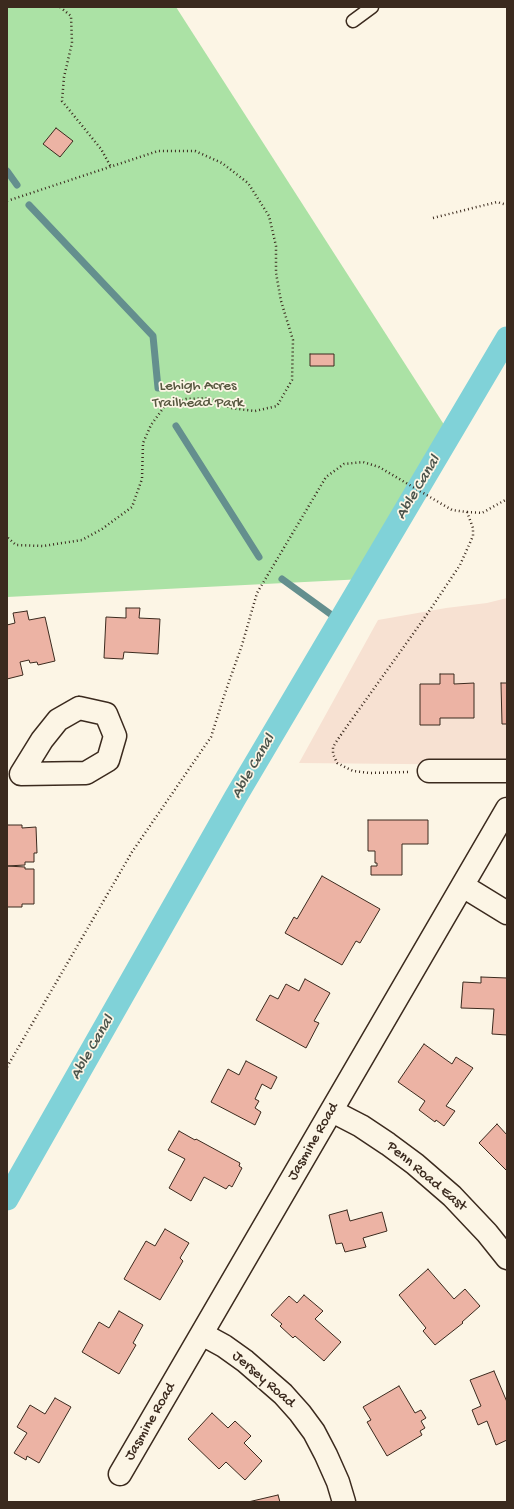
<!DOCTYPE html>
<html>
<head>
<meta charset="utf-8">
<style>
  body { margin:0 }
  #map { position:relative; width:514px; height:1509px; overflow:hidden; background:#fcf5e5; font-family:"Gochi Hand",sans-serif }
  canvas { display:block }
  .frame { position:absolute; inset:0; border:8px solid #3b2a1e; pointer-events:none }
</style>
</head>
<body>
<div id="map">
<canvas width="514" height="1509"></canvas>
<div class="frame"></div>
</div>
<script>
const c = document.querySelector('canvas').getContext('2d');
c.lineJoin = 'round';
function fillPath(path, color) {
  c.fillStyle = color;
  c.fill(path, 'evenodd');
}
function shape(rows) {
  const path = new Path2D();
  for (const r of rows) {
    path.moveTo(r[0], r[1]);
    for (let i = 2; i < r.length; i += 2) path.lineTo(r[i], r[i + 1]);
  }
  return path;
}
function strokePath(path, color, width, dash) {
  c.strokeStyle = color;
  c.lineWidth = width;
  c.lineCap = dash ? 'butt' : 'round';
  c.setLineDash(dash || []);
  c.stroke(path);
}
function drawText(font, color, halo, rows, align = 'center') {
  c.font = font + ' "Gochi Hand",sans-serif';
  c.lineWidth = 3.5;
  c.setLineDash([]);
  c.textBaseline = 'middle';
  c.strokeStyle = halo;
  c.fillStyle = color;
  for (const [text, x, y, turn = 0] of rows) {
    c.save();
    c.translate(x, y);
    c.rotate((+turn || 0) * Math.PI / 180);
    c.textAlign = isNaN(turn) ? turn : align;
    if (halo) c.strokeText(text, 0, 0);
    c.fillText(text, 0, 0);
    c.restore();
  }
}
const built = shape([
  [507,598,507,765,299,763,378,620,446,608,487,603]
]);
const green = shape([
  [7,7,176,7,450,434,364,579,7,597]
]);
const stream = shape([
  [7,171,17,185],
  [29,205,153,336,158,388],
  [176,426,259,557],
  [282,579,340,621]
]);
const canal = shape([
  [7,1199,235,798,507,338]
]);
const building = shape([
  [56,128,73,141,60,157,43,144,56,128],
  [310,354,334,354,334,366,310,366,310,354],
  [126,608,140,608,139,618,160,619,158,654,124,652,123,659,104,658,106,617,126,618,126,608],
  [27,611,29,620,45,617,55,661,38,665,37,662,30,663,29,660,20,662,23,675,7,679,7,625,15,623,13,613,27,611],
  [440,674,454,674,454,684,474,683,474,718,440,718,440,725,420,725,420,684,440,684,440,674],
  [501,683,507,683,507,724,502,724,501,683],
  [368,820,428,820,428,844,402,844,402,875,371,875,371,866,377,866,377,863,375,863,375,851,368,851,368,820],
  [7,825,22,825,22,828,36,827,37,853,34,853,34,862,25,862,25,865,7,866,7,825],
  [7,866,25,867,25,869,34,869,34,904,22,904,22,907,7,907,7,866],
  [322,876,380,909,360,943,356,941,342,965,285,933,294,917,297,919,322,876],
  [481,977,507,978,507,1035,492,1034,494,1009,461,1008,463,982,481,983,481,977],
  [305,979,330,993,314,1021,319,1023,306,1048,256,1020,270,995,278,999,286,984,299,991,305,979],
  [424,1044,452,1064,456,1057,473,1068,446,1106,455,1111,444,1126,436,1120,435,1122,419,1110,425,1101,398,1082,424,1044],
  [246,1061,277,1077,271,1089,262,1084,255,1099,259,1101,255,1108,261,1112,255,1125,211,1102,228,1069,239,1075,246,1061],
  [497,1124,507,1135,507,1171,479,1143,497,1124],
  [179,1131,195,1140,196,1139,240,1163,239,1166,242,1168,232,1187,229,1185,226,1189,204,1177,191,1201,169,1188,185,1159,168,1150,179,1131],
  [347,1210,350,1221,382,1212,387,1231,363,1238,366,1247,345,1252,342,1243,336,1244,329,1215,347,1210],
  [165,1229,189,1243,180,1258,183,1261,160,1300,124,1279,146,1241,155,1246,165,1229],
  [428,1269,454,1299,465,1289,480,1306,462,1322,463,1323,435,1345,423,1331,426,1328,399,1295,428,1269],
  [304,1295,323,1311,315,1319,341,1342,324,1361,295,1336,293,1338,280,1326,282,1324,271,1315,289,1296,297,1303,304,1295],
  [119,1311,143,1325,133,1343,136,1345,119,1374,82,1352,99,1322,109,1328,119,1311],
  [494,1371,507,1402,507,1440,496,1445,487,1421,478,1425,472,1410,481,1406,470,1380,494,1371],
  [399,1386,415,1413,421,1410,426,1418,421,1421,425,1428,420,1431,422,1435,387,1456,367,1422,371,1420,363,1407,399,1386],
  [55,1398,71,1407,39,1463,27,1456,26,1460,14,1453,27,1433,17,1427,30,1405,45,1414,55,1398],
  [212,1413,228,1428,235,1421,251,1436,244,1443,262,1461,245,1480,226,1462,219,1469,188,1439,212,1413],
  [278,1495,280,1502,248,1502,278,1495]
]);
const path = shape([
  [60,7,71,16,72,43,64,77,62,101,101,149,111,167],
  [7,201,158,151,195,151,222,163,248,183,269,216,276,246,276,273,281,301,293,340,292,380,277,406,255,411,231,408,210,398,186,399,164,407,151,425,143,443,142,479,132,507,102,529,82,540,43,546,16,545,7,537],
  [433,218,497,202,507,205],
  [467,512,482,513,507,499],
  [7,1067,132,852,211,737,224,696,242,645,257,593,326,477,344,464,363,462,379,467,452,510,467,512,473,528,473,536,460,565,430,610,338,739,333,747,333,754,337,763,353,771,370,773,408,772]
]);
const service = shape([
  [353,21,372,7]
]);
const minor = shape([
  [79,708,106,714,115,736,108,760,86,773,21,774,42,740,58,720,79,708],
  [429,771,507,771],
  [463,886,507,913],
  [332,1111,361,1126,388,1144,415,1164,452,1196,487,1233,507,1258],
  [202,1334,224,1346,245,1361,283,1394,300,1413,314,1432,326,1455,338,1482,344,1502],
  [120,1474,507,809]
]);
const parkNames = [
  ["Lehigh Acres",198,387],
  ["Trailhead Park",198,404]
];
const streetNames = [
  ["Jasmine Road",314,1142,-60],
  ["Penn Road East",426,1177,40],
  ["Jersey Road",263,1380,41],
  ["Jasmine Road",151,1422,-60]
];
const waterNames = [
  ["Able Canal",419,488,-59],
  ["Able Canal",254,767,-60],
  ["Able Canal",93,1048,-60]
];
fillPath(built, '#f7e1d2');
fillPath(green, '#abe2a5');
strokePath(stream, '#648f8e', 7);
strokePath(canal, '#80d2d8', 23);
fillPath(building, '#ecb3a4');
strokePath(building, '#3b2a1e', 1);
strokePath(service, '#3b2a1e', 15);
strokePath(minor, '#3b2a1e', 25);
strokePath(path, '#3b2a1e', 2.5, [1, 3]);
strokePath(service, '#fcf5e5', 12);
strokePath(minor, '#fcf5e5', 22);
drawText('15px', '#575840', '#fcf5e5', parkNames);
drawText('15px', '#3b2a1e', '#fcf5e5', streetNames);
drawText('italic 16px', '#4c544c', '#fcf5e5', waterNames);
</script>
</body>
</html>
